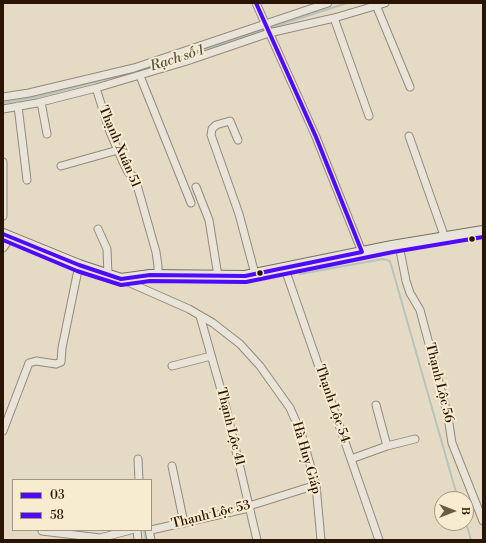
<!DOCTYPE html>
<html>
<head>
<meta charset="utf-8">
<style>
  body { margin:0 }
  #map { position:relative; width:486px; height:543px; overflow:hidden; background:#e5dbc4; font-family:"Libre Bodoni",serif }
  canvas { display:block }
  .frame { position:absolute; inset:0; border:4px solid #2a1503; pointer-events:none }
  .legend { position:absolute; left:12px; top:479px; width:140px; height:52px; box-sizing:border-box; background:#f7ebd0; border:1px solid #a5957e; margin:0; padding:5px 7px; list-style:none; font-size:12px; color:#2a1503 }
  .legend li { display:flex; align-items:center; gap:8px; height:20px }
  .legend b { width:20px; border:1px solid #a5957e }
  .north { position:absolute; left:434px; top:491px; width:40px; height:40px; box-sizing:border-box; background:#f7ebd0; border:1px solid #a5957e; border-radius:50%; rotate:90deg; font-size:11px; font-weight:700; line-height:16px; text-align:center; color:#2a1503 }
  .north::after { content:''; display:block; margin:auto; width:14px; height:18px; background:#6b5a47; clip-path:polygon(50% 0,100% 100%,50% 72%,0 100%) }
</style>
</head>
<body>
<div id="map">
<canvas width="486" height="543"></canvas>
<div class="frame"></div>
<ul class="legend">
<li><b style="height:5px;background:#4f0aff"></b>03</li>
<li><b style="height:5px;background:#4f0aff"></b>58</li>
</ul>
<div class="north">B</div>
</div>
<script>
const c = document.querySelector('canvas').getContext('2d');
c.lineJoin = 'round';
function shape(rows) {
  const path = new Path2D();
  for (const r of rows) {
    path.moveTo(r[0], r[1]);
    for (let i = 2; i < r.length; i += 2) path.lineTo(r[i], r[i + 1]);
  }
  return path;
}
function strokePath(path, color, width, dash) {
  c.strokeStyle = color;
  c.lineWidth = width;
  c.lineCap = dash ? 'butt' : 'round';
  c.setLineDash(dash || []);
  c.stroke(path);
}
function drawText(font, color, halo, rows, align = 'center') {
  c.font = font + ' "Libre Bodoni",serif';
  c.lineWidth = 4;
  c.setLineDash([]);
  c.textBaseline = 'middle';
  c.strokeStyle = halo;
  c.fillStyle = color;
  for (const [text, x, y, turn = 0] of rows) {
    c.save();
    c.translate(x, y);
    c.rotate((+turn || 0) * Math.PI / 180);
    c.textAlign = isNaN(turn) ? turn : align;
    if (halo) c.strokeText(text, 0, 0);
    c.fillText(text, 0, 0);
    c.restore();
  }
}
const stream = shape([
  [3,103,41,96,137,71,347,3],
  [300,274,383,259,390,261,458,499],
  [466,523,471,540],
  [144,531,146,540]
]);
const street = shape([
  [256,3,316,137,362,252],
  [376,5,410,87],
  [334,18,369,116],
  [140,76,191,203],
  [96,88,110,132,123,162,128,172,135,178,156,252,158,266,158,275],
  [3,97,29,93,134,68,328,3],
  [41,102,47,134],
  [18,106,27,180],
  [3,109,37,103,96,88,187,61,269,33,334,18,385,3],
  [409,136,445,238],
  [238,140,230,121,216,125,212,129,211,135,239,214,255,274],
  [3,162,3,216],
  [61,166,118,150],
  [196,187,209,220,218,276],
  [98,229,107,249,108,275],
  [399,245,406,281,410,293,420,310,432,355,448,417,452,443,483,521],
  [3,248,11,237],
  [285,269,379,540],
  [121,279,189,309,213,323,240,344,260,366,290,408,301,433,316,485,321,540],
  [200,316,225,404,257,540],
  [172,366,211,356],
  [376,405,387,446],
  [3,431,29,363,36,361,56,364,61,362,62,348,79,265],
  [138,459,139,480],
  [351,459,387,446,415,439],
  [172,466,184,523],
  [137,530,138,540],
  [149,530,151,540],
  [151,530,249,508,252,505,262,502,316,485],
  [42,531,100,538,131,530]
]);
const secondary = shape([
  [3,234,79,265,121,279,150,275,245,276,392,246,483,231]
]);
const bus1 = shape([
  [256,3,316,137,362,252],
  [3,234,79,265,121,279,150,275,245,276,362,252]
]);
const bus2 = shape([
  [3,240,77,271,121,285,150,281,246,282,393,252,483,237]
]);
const markers = [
  [472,239,3.5,"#2a1503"],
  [260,273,3.5,"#2a1503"]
];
const streetNames = [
  ["Thạnh Xuân 51",119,147,67],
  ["Thạnh Lộc 56",439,383,76],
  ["Thạnh Lộc 54",332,404,71],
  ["Thạnh Lộc 41",230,427,76],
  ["Hà Huy Giáp",306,458,74],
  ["Thạnh Lộc 53",211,515,-14]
];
const waterNames = [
  ["Rạch số 1",177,59,-18]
];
strokePath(stream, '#b5c4bd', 2);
strokePath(street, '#928a7a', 9);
strokePath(secondary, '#776f61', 12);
strokePath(street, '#e9e4d9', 7);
strokePath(secondary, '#e9e4d9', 10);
strokePath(bus1, '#4f0aff', 4);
strokePath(bus2, '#4f0aff', 4);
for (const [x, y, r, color] of markers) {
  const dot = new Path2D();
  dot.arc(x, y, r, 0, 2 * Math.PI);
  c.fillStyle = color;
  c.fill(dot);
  strokePath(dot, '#f7ebd0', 1.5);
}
drawText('13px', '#2a1503', '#f7ebd0', streetNames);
drawText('italic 14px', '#544f43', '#f7ebd0', waterNames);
</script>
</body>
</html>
